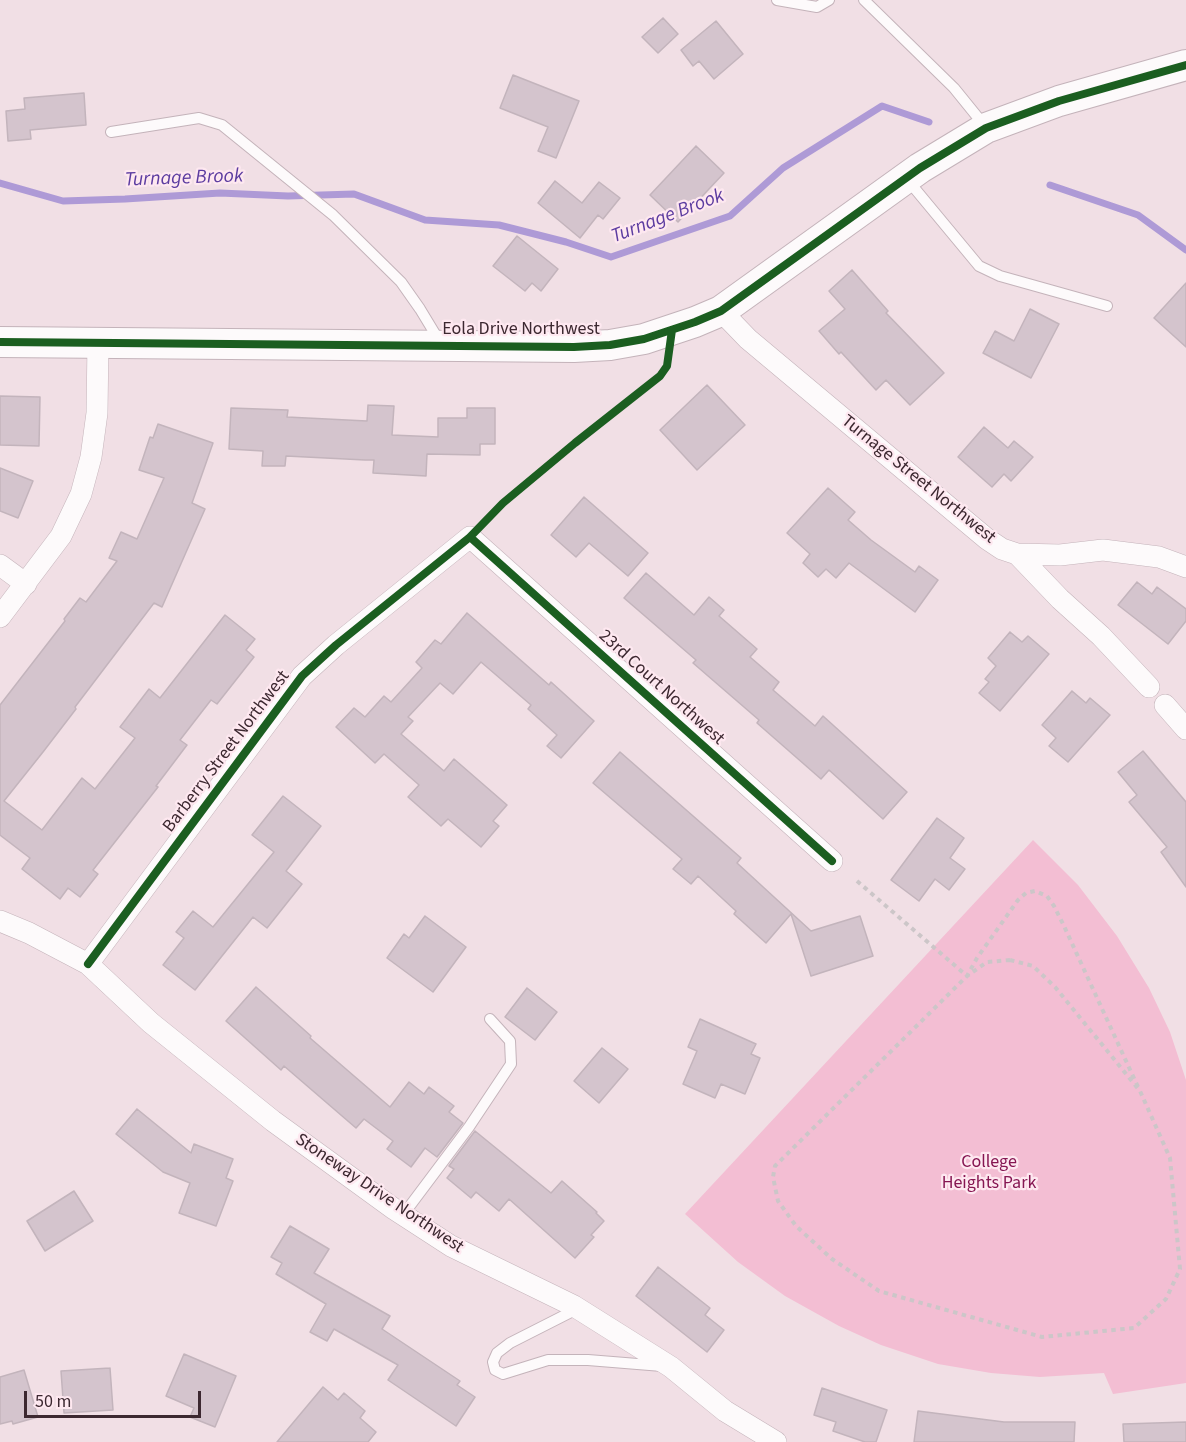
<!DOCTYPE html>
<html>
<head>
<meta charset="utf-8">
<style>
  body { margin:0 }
  #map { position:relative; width:1186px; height:1442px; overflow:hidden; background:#f1dfe5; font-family:"Source Sans 3",sans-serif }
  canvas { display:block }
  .scale { position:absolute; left:24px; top:1391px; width:177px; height:27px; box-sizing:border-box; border:3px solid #3c2830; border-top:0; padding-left:8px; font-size:18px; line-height:21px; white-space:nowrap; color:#3c2830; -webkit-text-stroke:4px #fee8f0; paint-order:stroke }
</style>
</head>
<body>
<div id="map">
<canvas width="1186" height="1442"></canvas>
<div class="scale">50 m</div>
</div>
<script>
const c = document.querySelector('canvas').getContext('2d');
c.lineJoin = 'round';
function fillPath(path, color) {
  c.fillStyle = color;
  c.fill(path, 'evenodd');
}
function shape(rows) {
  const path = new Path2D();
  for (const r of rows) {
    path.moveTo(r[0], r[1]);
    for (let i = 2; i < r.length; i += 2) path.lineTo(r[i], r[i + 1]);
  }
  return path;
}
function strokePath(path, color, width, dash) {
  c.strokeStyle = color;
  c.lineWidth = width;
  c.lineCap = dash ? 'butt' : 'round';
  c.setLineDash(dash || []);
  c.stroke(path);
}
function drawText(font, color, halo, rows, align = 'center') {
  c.font = font + ' "Source Sans 3",sans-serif';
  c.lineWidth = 4.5;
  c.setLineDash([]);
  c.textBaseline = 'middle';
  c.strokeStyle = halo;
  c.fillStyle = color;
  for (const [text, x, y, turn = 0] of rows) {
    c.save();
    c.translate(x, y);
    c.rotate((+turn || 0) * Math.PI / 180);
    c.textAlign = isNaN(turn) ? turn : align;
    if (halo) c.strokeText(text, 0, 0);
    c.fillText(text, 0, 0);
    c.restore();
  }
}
const green = shape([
  [1033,840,1078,885,1117,936,1149,988,1170,1032,1186,1080,1186,1383,1113,1394,1104,1373,1040,1377,991,1373,938,1364,881,1345,839,1326,785,1296,738,1262,685,1214]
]);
const stream = shape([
  [0,183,63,201,125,199,220,193,288,196,354,194,425,220,499,225,566,242,611,257,730,216,783,168,882,106,929,122],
  [1050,185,1138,215,1186,250]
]);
const building = shape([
  [663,18,678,34,658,53,642,37,663,18],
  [716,21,743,54,714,79,699,61,693,66,681,50,716,21],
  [513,75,579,101,556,158,538,151,548,127,500,108,513,75],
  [84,93,86,125,30,130,31,139,8,141,6,111,25,109,24,98,84,93],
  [696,146,724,173,678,222,650,195,696,146],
  [555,181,582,203,599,182,620,198,603,219,598,215,580,238,538,203,555,181],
  [517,236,558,269,541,291,532,283,525,291,493,266,517,236],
  [852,270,888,311,886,313,944,373,910,405,886,380,876,390,841,352,839,354,819,331,845,309,829,291,852,270],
  [1186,283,1186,347,1154,318,1186,283],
  [1030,309,1059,324,1031,378,983,353,995,331,1014,341,1030,309],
  [707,385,745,425,697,470,660,430,707,385],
  [0,396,40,397,39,446,0,445,0,396],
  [368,405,394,406,392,435,438,437,438,418,467,418,467,408,495,408,495,444,480,444,480,455,427,454,426,476,373,473,374,460,365,460,286,456,285,466,262,466,263,451,229,449,231,408,288,410,287,417,367,421,368,405],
  [158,424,213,443,192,503,205,509,162,607,154,603,75,707,76,709,43,752,4,801,42,830,82,778,95,789,135,738,120,727,149,689,160,698,225,615,255,639,246,650,254,657,217,704,211,700,180,740,187,745,156,786,158,787,93,870,98,874,80,897,68,888,60,899,22,869,30,858,0,835,0,705,65,621,64,619,80,598,86,602,117,561,109,558,121,532,137,539,164,478,139,470,150,437,153,438,158,424],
  [984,427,1008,448,1014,441,1033,457,1011,481,1004,474,992,487,958,457,984,427],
  [0,468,33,481,18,518,0,511,0,468],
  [828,488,855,512,848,520,871,540,915,572,919,566,938,580,915,612,849,563,836,578,826,569,818,577,803,563,810,554,787,533,828,488],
  [584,497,648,553,628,576,589,543,576,557,551,535,584,497],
  [646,573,694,615,709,597,724,610,719,616,757,649,750,657,779,682,773,690,815,726,823,716,907,792,883,819,829,770,821,779,757,723,759,720,693,663,696,660,624,598,646,573],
  [1137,582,1152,594,1157,587,1186,609,1186,621,1168,644,1118,605,1137,582],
  [467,613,549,685,551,682,594,721,561,758,547,746,557,735,528,709,531,705,481,662,453,694,440,683,408,717,413,721,401,734,444,771,454,759,507,805,493,821,499,826,481,847,448,819,441,826,408,797,419,785,384,754,375,763,336,727,354,708,365,717,384,696,391,702,422,668,416,662,435,640,441,644,467,613],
  [1010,632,1022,642,1028,636,1049,654,1000,711,979,693,989,682,985,679,996,666,988,658,1010,632],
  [1072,691,1086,703,1090,698,1110,715,1068,762,1049,746,1056,738,1042,725,1072,691],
  [1143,751,1186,802,1186,887,1161,852,1167,847,1129,802,1137,795,1118,772,1143,751],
  [620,752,741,858,737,863,811,931,860,916,873,956,811,976,791,914,766,943,734,914,736,911,698,876,691,884,673,869,682,859,593,783,620,752],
  [283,796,321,826,286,871,302,884,267,928,253,917,195,990,163,965,184,938,176,932,193,911,213,927,274,852,252,835,283,796],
  [937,818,964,838,950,858,965,869,949,890,935,879,919,901,891,880,937,818],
  [425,916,466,947,433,992,387,958,404,934,409,938,425,916],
  [256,987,311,1036,310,1038,390,1107,409,1082,424,1094,429,1087,454,1106,449,1112,463,1123,437,1157,425,1148,411,1167,387,1149,393,1141,364,1119,356,1128,284,1066,281,1070,226,1021,256,987],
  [527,988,557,1012,535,1040,505,1017,527,988],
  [700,1019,756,1044,751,1054,760,1058,745,1094,721,1084,715,1098,683,1084,697,1051,688,1047,700,1019],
  [602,1048,628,1069,599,1103,574,1081,602,1048],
  [137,1109,191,1153,194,1144,233,1159,226,1178,233,1181,216,1226,179,1213,190,1183,163,1172,116,1134,137,1109],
  [475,1131,551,1193,562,1181,597,1212,596,1213,604,1221,591,1235,594,1237,575,1258,509,1199,499,1211,476,1192,471,1198,447,1178,454,1169,449,1166,475,1131],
  [74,1191,93,1221,45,1251,27,1221,74,1191],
  [290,1226,329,1249,314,1273,390,1316,382,1329,460,1381,457,1385,475,1397,456,1426,388,1380,398,1365,334,1329,327,1341,310,1332,326,1304,276,1274,282,1263,271,1257,290,1226],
  [658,1267,710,1308,705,1315,724,1330,707,1352,636,1296,658,1267],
  [184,1354,236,1376,215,1427,190,1417,194,1408,166,1396,184,1354],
  [110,1368,113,1410,64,1413,61,1371,110,1368],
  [24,1370,38,1417,13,1424,12,1421,0,1424,0,1377,24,1370],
  [323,1387,338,1400,344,1393,365,1411,360,1418,376,1432,368,1442,277,1442,323,1387],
  [822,1388,887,1410,876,1442,865,1442,833,1431,836,1422,814,1415,822,1388],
  [918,1411,1004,1422,1075,1422,1074,1442,914,1442,918,1411],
  [1186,1422,1186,1442,1124,1442,1123,1424,1186,1422]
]);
const path = shape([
  [857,881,967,976,977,958,1018,900,1026,893,1035,891,1047,896,1054,906,1064,926,1138,1087],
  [1010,960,1033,966,1055,987,1140,1091,1170,1158,1180,1269,1166,1299,1134,1328,1042,1337,879,1291,832,1259,796,1226,778,1201,773,1177,775,1166,967,976,987,962,1010,960]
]);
const service = shape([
  [777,0,817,7,829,0],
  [864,0,954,88,984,125],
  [111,132,199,118,222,125,333,215,401,282,420,309,440,342],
  [906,178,979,266,1000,276,1107,306],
  [403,1215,469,1127,511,1064,510,1041,490,1019],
  [577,1309,510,1343,497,1353,493,1362,495,1370,503,1374,548,1360,588,1360,662,1366]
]);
const minor = shape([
  [721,311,748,339,987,539,1002,549,1017,554,1060,555,1103,550,1159,557,1186,567],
  [1017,554,1060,599,1101,636,1149,687],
  [0,565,26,584],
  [0,617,61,536,81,494,91,457,97,413,98,342],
  [1165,705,1186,729],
  [0,921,29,933,88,964,151,1023,273,1121,394,1209,451,1246,574,1306,671,1367,725,1411,776,1442],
  [88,964,302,676,336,645,470,537,832,861]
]);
const secondary = shape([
  [0,342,574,347,610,345,644,339,695,322,721,311,920,168,986,128,1059,101,1186,65]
]);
const cycleway = shape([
  [0,342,574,347,610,345,644,339,695,322,721,311,920,168,986,128,1059,101,1186,65],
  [470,537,832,861],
  [88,964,302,676,336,645,470,537,503,503,575,443,660,376,667,366,672,330]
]);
const streetNames = [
  ["Eola Drive Northwest",521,330],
  ["Turnage Street Northwest",918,480,39],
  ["23rd Court Northwest",661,688,42],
  ["Barberry Street Northwest",227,752,-53],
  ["Stoneway Drive Northwest",379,1194,34]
];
const parkNames = [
  ["College",989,1163],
  ["Heights Park",989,1184]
];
const waterNames = [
  ["Turnage Brook",184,179,-2],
  ["Turnage Brook",668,217,-21]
];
fillPath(green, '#f3bed3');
strokePath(stream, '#ae9ad6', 7);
fillPath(building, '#d4c4cd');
strokePath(building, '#c3b4bc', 1.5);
strokePath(service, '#c4b3ba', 12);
strokePath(minor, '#c4b3ba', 22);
strokePath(secondary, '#c4b3ba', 32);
strokePath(path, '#ccc6c8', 4, [4.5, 4.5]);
strokePath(service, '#fdfafb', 10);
strokePath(minor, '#fdfafb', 21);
strokePath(secondary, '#fdfafb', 30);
strokePath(cycleway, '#1b5e20', 8);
drawText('18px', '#3c2830', '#fee8f0', streetNames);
drawText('18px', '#861652', '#fee8f0', parkNames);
drawText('italic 20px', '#5c3ca0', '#fee8f0', waterNames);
</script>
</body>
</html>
